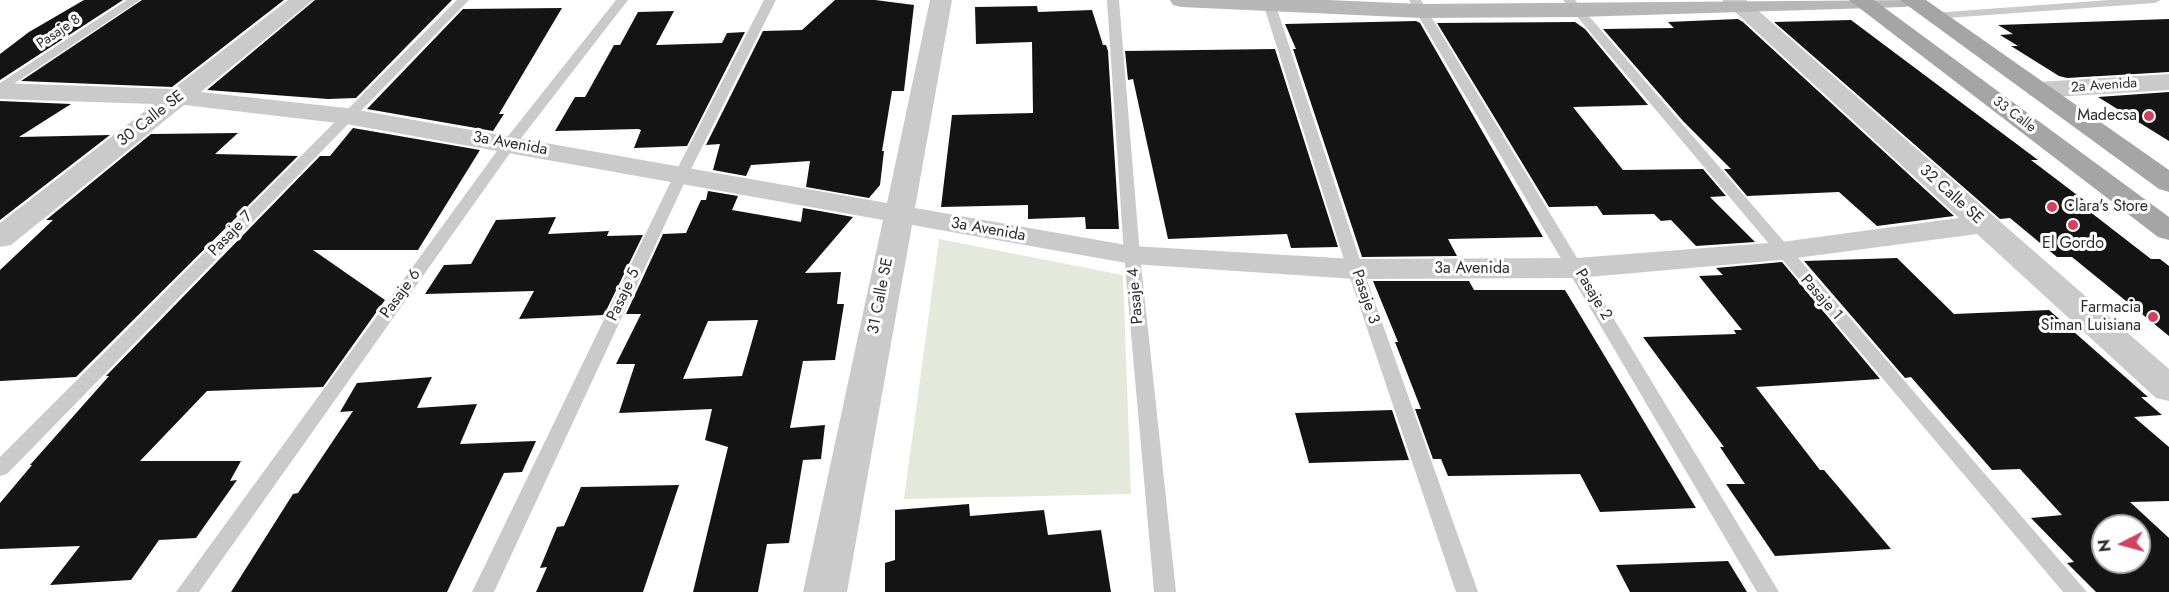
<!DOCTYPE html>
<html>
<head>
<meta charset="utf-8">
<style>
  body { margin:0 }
  #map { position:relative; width:2169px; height:592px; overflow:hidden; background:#fff; font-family:Jost,sans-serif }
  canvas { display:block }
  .north { position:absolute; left:2091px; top:514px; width:60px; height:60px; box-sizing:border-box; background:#fff; border:2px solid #ababab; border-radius:50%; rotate:264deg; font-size:16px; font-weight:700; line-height:24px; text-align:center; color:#2d2d2d }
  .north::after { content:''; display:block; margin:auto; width:21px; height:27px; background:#d2425e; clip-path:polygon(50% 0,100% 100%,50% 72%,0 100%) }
</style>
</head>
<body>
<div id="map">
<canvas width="2169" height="592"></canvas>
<div class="north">N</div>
</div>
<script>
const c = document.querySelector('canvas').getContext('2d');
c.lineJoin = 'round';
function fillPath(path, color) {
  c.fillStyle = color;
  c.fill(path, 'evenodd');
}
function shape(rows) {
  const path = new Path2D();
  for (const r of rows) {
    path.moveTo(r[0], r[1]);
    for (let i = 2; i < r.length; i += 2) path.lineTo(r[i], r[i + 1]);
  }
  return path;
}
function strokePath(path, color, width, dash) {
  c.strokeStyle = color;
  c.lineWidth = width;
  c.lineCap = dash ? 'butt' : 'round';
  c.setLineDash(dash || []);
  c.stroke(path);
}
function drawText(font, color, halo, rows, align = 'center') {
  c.font = font + ' Jost,sans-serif';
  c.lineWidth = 6;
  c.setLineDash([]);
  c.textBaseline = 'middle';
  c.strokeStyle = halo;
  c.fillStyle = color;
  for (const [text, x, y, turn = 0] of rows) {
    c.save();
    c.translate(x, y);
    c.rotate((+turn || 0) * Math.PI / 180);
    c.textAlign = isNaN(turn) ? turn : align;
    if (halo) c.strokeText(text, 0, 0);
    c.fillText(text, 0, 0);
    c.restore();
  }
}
const green = shape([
  [939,239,1123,275,1131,494,904,499]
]);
const building = shape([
  [84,0,123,0,0,80,0,54,29,32],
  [142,0,284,0,172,87,21,81],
  [315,0,452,0,356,98,328,99,207,90],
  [835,0,875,0,914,5,904,91,892,91,882,151,884,151,880,185,869,198,806,187,810,161,751,165,746,176,713,170,720,144,706,145,763,31,802,30],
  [1037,6,1038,12,1092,10,1103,45,1106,45,1108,51,1119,229,1086,229,1085,217,1028,219,1028,205,941,207,952,115,1033,113,1032,42,976,44,975,7],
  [562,8,499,114,504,114,493,131,367,109,463,9],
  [674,11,656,45,722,43,727,33,745,32,687,146,634,148,641,130,638,129,555,131,575,97,585,97,614,45,620,45,638,12],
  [1738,19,1743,22,1954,216,1877,226,1839,192,1747,196,1724,169,1731,169,1683,121,1603,29,1674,28,1668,22],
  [2169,19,2169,72,2067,78,2059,76,2011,46,2018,46,2000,35,2013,34,1998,25],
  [1851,20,2038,160,2031,160,2085,201,2076,201,2151,259,2160,259,2169,266,2169,336,2072,257,2057,257,2010,218,2000,219,1774,22],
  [1416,21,1420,23,1543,237,1448,239,1457,256,1362,257,1293,49,1296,49,1285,24],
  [1575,22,1585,29,1648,105,1573,107,1623,170,1703,169,1726,196,1710,197,1755,242,1696,246,1671,220,1661,221,1654,214,1603,215,1597,206,1549,207,1437,23],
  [1275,49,1338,247,1291,248,1287,234,1168,239,1133,79,1128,80,1125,51],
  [2169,92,2169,141,2098,97],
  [0,101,71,104,19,137,110,135,0,220],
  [353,128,480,150,418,250,313,250,385,300,323,387,207,391,140,461,241,461,230,481,237,480,196,538,159,540,131,580,50,585,80,546,0,549,0,503,32,465,30,465,109,376,106,376,320,156,330,156],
  [238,133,215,154,298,156,76,377,0,381,0,270,53,220,46,220,151,134],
  [708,191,738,196,732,210,801,222,803,208,853,217,805,273,841,272,837,304,844,304,835,360,803,361,790,428,825,425,821,459,803,460,789,543,767,544,758,592,693,592,728,447,705,440,712,409,619,413,635,364,616,364,641,314,626,314,663,234,686,233,701,200,706,200],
  [758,320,742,376,683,379,708,321],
  [556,217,548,234,609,231,607,236,643,235,604,315,519,319,534,291,425,294,444,265,471,264,496,220],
  [1897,258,1954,314,2049,310,2148,397,2141,397,2162,415,2134,417,2169,447,2169,501,2130,502,2169,538,2169,592,2096,592,2067,563,2074,562,2031,518,2062,515,2020,469,1992,470,1911,377,1905,378,1804,261],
  [2103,526,2139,526,2139,562,2103,562],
  [1782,262,1880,379,1756,387,1820,470,1824,470,1891,549,1775,556,1726,484,1745,484,1720,447,1724,447,1643,337,1736,334,1734,330,1742,330,1699,276,1723,275,1716,268],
  [1373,281,1469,281,1474,290,1565,290,1696,508,1600,512,1580,474,1448,476,1441,459,1433,459,1415,409,1421,409,1395,342,1398,342],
  [432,377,417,408,477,404,460,444,536,441,522,472,504,473,447,592,231,592,293,494,298,493,353,411,340,412,357,383],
  [1392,410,1409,460,1309,463,1295,413],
  [679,485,643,592,536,592,547,567,540,568,557,527,564,526,581,487],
  [969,504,970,516,1044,510,1048,535,1101,530,1111,592,885,592,885,563,895,560,895,510],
  [1728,561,1747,592,1630,592,1616,565]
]);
const lane = shape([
  [127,0,140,0,0,93,0,83,127,0],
  [457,0,469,0,7,474,0,476,0,457,457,0],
  [616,0,628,0,515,146,199,592,176,592,505,140,616,0],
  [764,0,776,0,688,175,494,592,472,592,674,175,764,0],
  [1107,0,1119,0,1140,255,1176,592,1154,592,1124,255,1107,0],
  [1262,0,1274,0,1363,269,1478,592,1456,592,1347,269,1262,0],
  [1409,0,1421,0,1779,592,1757,592,1409,0],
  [1563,0,1575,0,2087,592,2063,592,1563,0],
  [2109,0,2161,0,2155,3,1933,19,1927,16,1933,13,2109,0]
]);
const street = shape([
  [288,0,313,0,201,92,346,108,887,203,930,0,952,0,915,208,1132,246,1355,259,1577,258,1781,242,1959,218,1722,0,1746,0,2169,369,2169,401,2156,398,1977,234,1781,260,1577,278,1355,279,1132,264,912,225,847,592,803,592,883,220,346,124,184,105,11,245,0,247,0,223,154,104,0,99,0,83,173,89,288,0],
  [2169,74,2169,90,2038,98,2029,95,2025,90,2029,85,2038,82,2169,74]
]);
const secondary = shape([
  [1170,0,1328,0,1421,4,1916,0,1913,5,1905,7,1578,17,1421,18,1181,7,1173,5,1170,0]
]);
const primary = shape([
  [1849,0,1874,0,2169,217,2169,240,2158,237,1849,0],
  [1900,0,1926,0,2169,170,2169,192,2159,189,1900,0]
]);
const markers = [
  [2149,116,6,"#d2425e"],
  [2052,207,6,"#d2425e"],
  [2073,225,6,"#d2425e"],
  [2153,317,6,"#d2425e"]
];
const farStreetnames = [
  ["Pasaje 8",59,32,-34],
  ["2a Avenida",2104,86,-4],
  ["33 Calle",2014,115,37]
];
const poiNames = [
  ["Madecsa",2137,116],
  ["Clara's Store",2064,207,"left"],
  ["El Gordo",2073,244,"center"],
  ["Farmacia",2141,308],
  ["Siman Luisiana",2141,326]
];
const streetNames = [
  ["30 Calle SE",151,119,-38],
  ["3a Avenida",510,144,10],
  ["32 Calle SE",1951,195,42],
  ["3a Avenida",988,230,10],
  ["Pasaje 7",231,234,-46],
  ["3a Avenida",1472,269],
  ["Pasaje 6",401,294,-54],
  ["Pasaje 5",624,295,-65],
  ["Pasaje 2",1593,295,59],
  ["31 Calle SE",881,296,-79],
  ["Pasaje 4",1136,296,-95],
  ["Pasaje 3",1365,297,71],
  ["Pasaje 1",1821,298,49]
];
fillPath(green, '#e5e9dc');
fillPath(building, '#141414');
fillPath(lane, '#cacaca');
fillPath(street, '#cacaca');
fillPath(secondary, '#b7b7b7');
fillPath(primary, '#a5a5a5');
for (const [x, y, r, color] of markers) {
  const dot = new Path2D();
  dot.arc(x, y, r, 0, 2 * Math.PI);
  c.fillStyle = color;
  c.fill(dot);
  strokePath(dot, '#fff', 2);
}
drawText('14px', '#2d2d2d', '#fff', farStreetnames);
drawText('16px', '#2d2d2d', '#fff', poiNames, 'right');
drawText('16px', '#2d2d2d', '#fff', streetNames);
</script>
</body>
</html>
